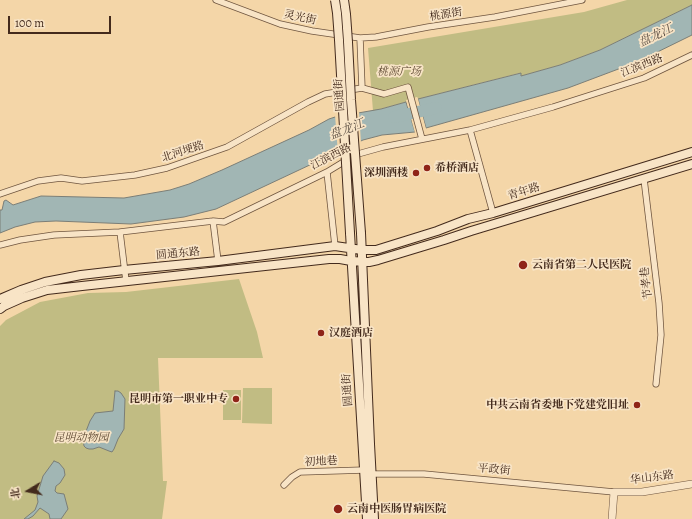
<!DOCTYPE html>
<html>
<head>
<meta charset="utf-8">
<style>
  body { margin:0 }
  #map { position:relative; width:692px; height:519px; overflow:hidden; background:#f4d6a8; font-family:Alegreya,"Noto Serif SC",serif }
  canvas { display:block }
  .north { position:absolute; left:8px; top:471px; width:40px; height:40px; -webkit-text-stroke:3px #f8e4c6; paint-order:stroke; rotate:260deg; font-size:11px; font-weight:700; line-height:16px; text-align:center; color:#432a1c }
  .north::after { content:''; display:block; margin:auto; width:14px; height:18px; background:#432a1c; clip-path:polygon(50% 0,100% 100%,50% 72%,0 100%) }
  .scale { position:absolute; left:8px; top:16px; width:103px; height:18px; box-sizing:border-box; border:2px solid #432a1c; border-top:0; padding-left:5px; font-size:12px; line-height:14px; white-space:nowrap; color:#432a1c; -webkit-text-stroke:3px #f8e4c6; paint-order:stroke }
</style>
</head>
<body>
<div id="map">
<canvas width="692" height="519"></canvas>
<div class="north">北</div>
<div class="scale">100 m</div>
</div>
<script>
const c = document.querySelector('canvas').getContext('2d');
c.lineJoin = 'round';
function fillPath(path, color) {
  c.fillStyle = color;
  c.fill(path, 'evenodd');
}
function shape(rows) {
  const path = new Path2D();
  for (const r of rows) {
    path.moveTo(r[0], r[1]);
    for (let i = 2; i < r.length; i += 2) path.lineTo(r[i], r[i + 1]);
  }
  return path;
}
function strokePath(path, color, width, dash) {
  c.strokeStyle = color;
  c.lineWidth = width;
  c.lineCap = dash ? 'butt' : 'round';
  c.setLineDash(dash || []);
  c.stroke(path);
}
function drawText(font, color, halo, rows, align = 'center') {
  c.font = font + ' Alegreya,"Noto Serif SC",serif';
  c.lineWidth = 3.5;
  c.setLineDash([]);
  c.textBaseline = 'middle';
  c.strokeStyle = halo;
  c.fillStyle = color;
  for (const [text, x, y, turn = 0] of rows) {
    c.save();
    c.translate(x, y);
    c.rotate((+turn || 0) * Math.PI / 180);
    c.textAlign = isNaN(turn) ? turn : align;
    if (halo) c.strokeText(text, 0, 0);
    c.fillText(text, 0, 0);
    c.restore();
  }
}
const green = shape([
  [627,0,692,0,692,5,600,50,560,65,521,76,520,73,418,99,417,97,406,100,406,102,373,111,368,48,584,12],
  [239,279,257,332,263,358,158,358,163,481,167,481,162,519,0,519,0,326,6,320,40,302,88,293,126,292],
  [243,388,272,388,272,424,242,423],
  [223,390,241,390,241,420,223,420]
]);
const water = shape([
  [692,5,692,35,637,62,568,88,426,128,418,99,521,73,521,76,560,65,600,50,692,5],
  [406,102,415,132,382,135,363,140,216,209,184,217,131,224,56,221,35,222,15,227,0,233,0,210,2,210,4,201,6,200,13,205,41,196,124,198,170,190,189,184,222,170,309,130,329,119,335,117,381,109,406,102],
  [115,391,118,391,121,393,125,399,124,429,118,439,114,449,112,452,109,451,99,447,93,449,89,449,86,448,84,446,83,439,90,421,95,413,113,411,115,391],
  [54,461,59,463,64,469,65,475,60,483,56,486,55,491,57,493,64,494,68,509,61,519,50,519,49,514,40,508,33,516,28,519,24,519,35,510,38,502,37,496,43,476,54,461]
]);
const pier = shape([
  [417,97,418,99,426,129,424,128,416,99],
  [406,100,408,102,417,132,415,133],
  [359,111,361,143,338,154,335,115]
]);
const river = shape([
  [394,117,436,108]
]);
const minor = shape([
  [216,0,280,24,312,31,360,38,376,37,428,27,495,17,582,0],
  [360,38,362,88,384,94,408,87,422,139],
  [470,130,493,213],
  [327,172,335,246],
  [644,179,659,303,661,335,656,384],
  [0,194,38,181,61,178,82,181,135,175,167,168,227,147,308,102,325,94,362,88],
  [213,221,218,261],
  [120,232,126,281],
  [0,245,20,240,54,235,120,232,213,221,224,222,327,172,350,158,358,154,383,147,470,130,553,107,644,78,692,55],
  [372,474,424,474,614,492],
  [284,485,292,477,300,472,364,470]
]);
const tertiary = shape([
  [612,519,614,492,642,492,692,484]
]);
const secondary = shape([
  [350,233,367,519],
  [361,233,370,444,374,519],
  [0,299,21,290,45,282,81,275,124,270,218,261,335,246,362,250,376,250,437,231,468,219,493,213,692,152],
  [0,309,4,306,22,298,47,290,82,286,329,259,340,259,351,261,369,262,378,260,444,240,471,231,692,164]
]);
const secondaryBridge = shape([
  [335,0,337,13,339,40,350,233],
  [344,0,346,14,348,42,351,100,361,233]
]);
const markers = [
  [427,168,4,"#8f2418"],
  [416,173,4,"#8f2418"],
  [523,265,5,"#8f2418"],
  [321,333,4,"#8f2418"],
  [236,399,4,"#8f2418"],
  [637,405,4,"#8f2418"],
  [338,509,5,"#8f2418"]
];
const streetNames = [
  ["桃源街",446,15,-9],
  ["灵光街",300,18,12],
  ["江滨西路",642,66,-22],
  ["园通街",340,95,-94],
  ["北河埂路",183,152,-18],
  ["江滨西路",331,157,-27],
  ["青年路",524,192,-17],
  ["圆通东路",178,254,-5],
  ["节孝巷",647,283,-97],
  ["圆通街",348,390,-94],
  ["初地巷",321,462,-3],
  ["平政街",494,470,5],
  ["华山东路",652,478,-7]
];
const parkNames = [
  ["桃源广场",399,72],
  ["昆明动物园",81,438]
];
const poiNames = [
  ["希桥酒店",435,168],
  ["深圳酒楼",408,173,"right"],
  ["云南省第二人民医院",532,265],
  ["汉庭酒店",329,333],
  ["昆明市第一职业中专",228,399,"right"],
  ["中共云南省委地下党建党旧址",629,405,"right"],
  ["云南中医肠胃病医院",347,509]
];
const waterNames = [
  ["盘龙江",656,36,-26],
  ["盘龙江",347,130,-21]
];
fillPath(green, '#c1bc83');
fillPath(water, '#a1b6b4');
strokePath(water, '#7b7e77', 1);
fillPath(pier, '#f4d6a8');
strokePath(river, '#a1b6b4', 12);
strokePath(minor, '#6f553f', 7);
strokePath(tertiary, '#6f553f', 8);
strokePath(secondary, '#432a1c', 10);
strokePath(minor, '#f8e4c6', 5.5);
strokePath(tertiary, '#f8e4c6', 7);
strokePath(secondary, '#f8e4c6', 8);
strokePath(secondaryBridge, '#432a1c', 10, []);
strokePath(secondaryBridge, '#f8e4c6', 8);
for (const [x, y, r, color] of markers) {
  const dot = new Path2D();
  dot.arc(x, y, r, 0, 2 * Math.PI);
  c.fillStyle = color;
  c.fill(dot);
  strokePath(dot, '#f8e4c6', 1.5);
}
drawText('11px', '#432a1c', '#f8e4c6', streetNames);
drawText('italic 11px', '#5c4731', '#f8e4c6', parkNames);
drawText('bold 11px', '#432a1c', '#f8e4c6', poiNames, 'left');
drawText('italic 12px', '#5a4d42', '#f8e4c6', waterNames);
</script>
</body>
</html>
